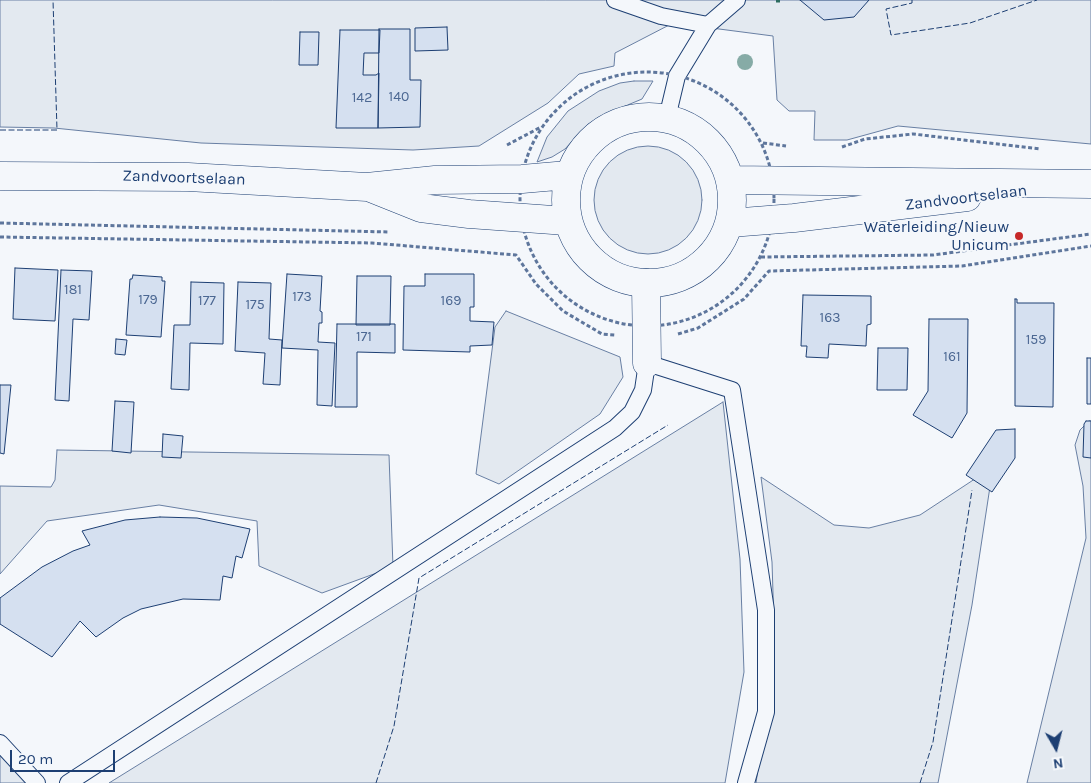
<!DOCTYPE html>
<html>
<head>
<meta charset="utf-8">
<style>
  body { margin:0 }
  #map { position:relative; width:1091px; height:783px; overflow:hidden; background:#f4f7fb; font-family:Karla,sans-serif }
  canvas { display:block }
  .north { position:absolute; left:1031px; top:723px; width:50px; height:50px; -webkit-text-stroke:4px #f4f7fb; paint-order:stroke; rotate:172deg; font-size:14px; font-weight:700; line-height:20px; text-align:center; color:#1d3f73 }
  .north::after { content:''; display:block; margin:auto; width:18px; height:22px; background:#1d3f73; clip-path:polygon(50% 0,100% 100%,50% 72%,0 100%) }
  .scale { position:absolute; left:10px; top:750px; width:105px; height:22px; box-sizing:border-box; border:2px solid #1d3f73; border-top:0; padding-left:6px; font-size:15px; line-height:18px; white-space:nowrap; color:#1d3f73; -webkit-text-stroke:4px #f4f7fb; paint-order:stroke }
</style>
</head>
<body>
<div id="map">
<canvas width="1091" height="783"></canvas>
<div class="north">N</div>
<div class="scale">20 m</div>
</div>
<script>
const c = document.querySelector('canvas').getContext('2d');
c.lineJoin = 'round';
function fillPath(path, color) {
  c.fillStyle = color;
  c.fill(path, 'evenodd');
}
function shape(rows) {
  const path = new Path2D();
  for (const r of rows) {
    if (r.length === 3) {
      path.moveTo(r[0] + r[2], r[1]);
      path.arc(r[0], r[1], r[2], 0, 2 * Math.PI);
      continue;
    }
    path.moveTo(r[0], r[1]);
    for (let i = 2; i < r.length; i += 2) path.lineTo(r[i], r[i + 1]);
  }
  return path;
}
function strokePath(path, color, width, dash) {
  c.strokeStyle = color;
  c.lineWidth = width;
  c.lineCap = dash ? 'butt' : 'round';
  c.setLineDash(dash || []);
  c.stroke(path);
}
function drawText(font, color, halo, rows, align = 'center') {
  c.font = font + ' Karla,sans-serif';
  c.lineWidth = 4;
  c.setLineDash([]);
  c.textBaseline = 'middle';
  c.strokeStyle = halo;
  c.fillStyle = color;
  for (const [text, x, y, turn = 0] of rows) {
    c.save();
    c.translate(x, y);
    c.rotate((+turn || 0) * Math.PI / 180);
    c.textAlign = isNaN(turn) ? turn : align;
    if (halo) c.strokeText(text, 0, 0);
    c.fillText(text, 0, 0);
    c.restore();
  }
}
const green = shape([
  [0,0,1091,0,1091,144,898,126,847,140,814,140,815,111,789,111,777,100,773,36,673,23,615,53,614,66,579,74,548,103,479,146,413,150,201,143,54,128,0,127,0,0],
  [634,81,653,81,642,99,599,117,587,125,565,149,552,157,537,162,547,137,568,111,599,91,620,83,634,81],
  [648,200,54],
  [506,311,620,357,623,377,600,414,499,484,476,474,495,327,506,311],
  [723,402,740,559,744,672,725,783,109,783,723,402],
  [1089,421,1091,421,1091,783,1027,783,1086,538,1083,486,1075,445,1080,430,1089,421],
  [57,450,389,455,393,567,322,593,259,566,257,521,159,505,47,521,0,574,0,486,51,487,55,480,57,450],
  [993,467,972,605,938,783,756,783,771,678,774,625,772,562,761,477,834,525,869,528,920,515,993,467],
  [0,740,30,783,0,783,0,740]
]);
const building = shape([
  [800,0,869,0,854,17,824,20,800,0],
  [447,27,448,50,415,51,415,28,447,27],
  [379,29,410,29,410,80,421,80,420,127,378,128,379,29],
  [340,30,380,30,379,53,364,53,363,75,376,75,379,73,378,128,336,128,340,30],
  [300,32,319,32,318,65,299,65,300,32],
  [15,268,58,270,55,321,13,319,15,268],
  [61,270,92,271,89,320,73,319,69,401,55,400,61,270],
  [287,274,322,276,320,311,322,312,322,323,319,323,318,342,335,343,332,406,317,405,318,350,282,348,287,274],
  [425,274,474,274,474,307,470,307,470,321,494,322,492,345,470,346,470,352,403,350,404,286,425,286,425,274],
  [133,275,162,277,162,281,165,281,161,337,126,335,130,279,132,279,133,275],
  [357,276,391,276,390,325,356,325,357,276],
  [191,282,224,283,223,344,190,343,189,390,171,389,174,325,190,325,191,282],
  [238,282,271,283,269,339,282,340,280,385,263,384,265,353,235,351,238,282],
  [803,295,871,296,871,324,867,325,866,346,829,344,828,358,806,357,807,346,801,346,803,295],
  [1015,299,1017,299,1017,303,1054,303,1053,407,1015,406,1015,299],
  [929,319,968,319,967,413,952,438,913,415,928,391,929,319],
  [337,324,395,324,395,353,357,352,357,407,335,407,337,324],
  [116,339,127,340,125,355,115,354,116,339],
  [878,348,908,348,907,390,877,390,878,348],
  [1087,358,1091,358,1091,404,1087,404,1087,358],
  [0,385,11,385,4,454,0,453,0,385],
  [115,401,134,402,131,453,112,451,115,401],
  [1086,421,1091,421,1091,458,1083,457,1084,424,1086,421],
  [1015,429,1015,458,992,492,966,475,996,430,1015,429],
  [163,434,183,436,181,458,162,457,163,434],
  [160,517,197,518,250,529,242,558,236,556,232,578,223,576,220,600,183,599,141,609,123,618,96,637,80,621,52,657,0,624,0,598,42,567,73,551,90,545,82,531,125,520,160,517]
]);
const path = shape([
  [647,199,127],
  [763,143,786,146],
  [507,145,541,127],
  [842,147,865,139,913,134,1041,149],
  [0,223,389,232],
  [0,237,372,243,516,255,536,284,563,311,602,334,615,335],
  [761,257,933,255,1091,234],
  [678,334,698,328,744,299,769,271,962,266,1091,246]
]);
const lane = shape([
  [615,0,661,16,708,25],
  [667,118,677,76,708,25,737,0],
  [0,743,37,783],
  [68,783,615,428,632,412,643,390,647,363,732,390,766,610,766,712,746,783]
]);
const street = shape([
  [646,283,647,363]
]);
const primary = shape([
  [649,200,83],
  [0,176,188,177,367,187,435,180,522,179,568,175],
  [731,180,1091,184],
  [371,188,421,208,469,214,567,221],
  [730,223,794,218,967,197]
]);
const hedge = shape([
  [778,0,778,3]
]);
const fence = shape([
  [912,0,912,3,886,9,891,35,970,23,1037,0],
  [0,130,57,130,53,0],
  [376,783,394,726,419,578,668,425],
  [920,783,933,742,972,490]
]);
const trees = [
  [745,62]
];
const markers = [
  [1019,236,5,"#c62828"]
];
const numberNames = [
  ["140",399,97],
  ["142",362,98],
  ["181",73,290],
  ["173",302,297],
  ["179",148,300],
  ["177",207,301],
  ["169",451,301],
  ["175",255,305],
  ["163",830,318],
  ["171",364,337],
  ["159",1036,340],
  ["161",952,357]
];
const streetNames = [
  ["Zandvoortselaan",184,178,2],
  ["Zandvoortselaan",966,198,-7]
];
const poiNames = [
  ["Waterleiding/Nieuw",1009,227],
  ["Unicum",1009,245]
];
fillPath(green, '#e3e9f0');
strokePath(green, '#687fa3', 1);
fillPath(building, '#d5e0f0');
strokePath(building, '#1d3f73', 1);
strokePath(lane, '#1d3f73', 18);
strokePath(street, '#1d3f73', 29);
strokePath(primary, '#1d3f73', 29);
strokePath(path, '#5e769c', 3, [4, 2.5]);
strokePath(lane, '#f4f7fb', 16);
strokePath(street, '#f4f7fb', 28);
strokePath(primary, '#f4f7fb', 28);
strokePath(hedge, '#2c6c60', 4, [2.5, 4]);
strokePath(fence, '#1d3f73', 1, [6, 2.5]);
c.fillStyle = '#86aba6';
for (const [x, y] of trees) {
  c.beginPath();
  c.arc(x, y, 8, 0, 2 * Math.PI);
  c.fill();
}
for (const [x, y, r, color] of markers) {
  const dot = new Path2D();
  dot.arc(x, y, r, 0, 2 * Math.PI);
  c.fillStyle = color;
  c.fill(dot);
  strokePath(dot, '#f4f7fb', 2);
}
drawText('14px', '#4b6792', null, numberNames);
drawText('16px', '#1d3f73', '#f4f7fb', streetNames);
drawText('16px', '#1d3f73', '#f4f7fb', poiNames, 'right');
</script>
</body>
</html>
